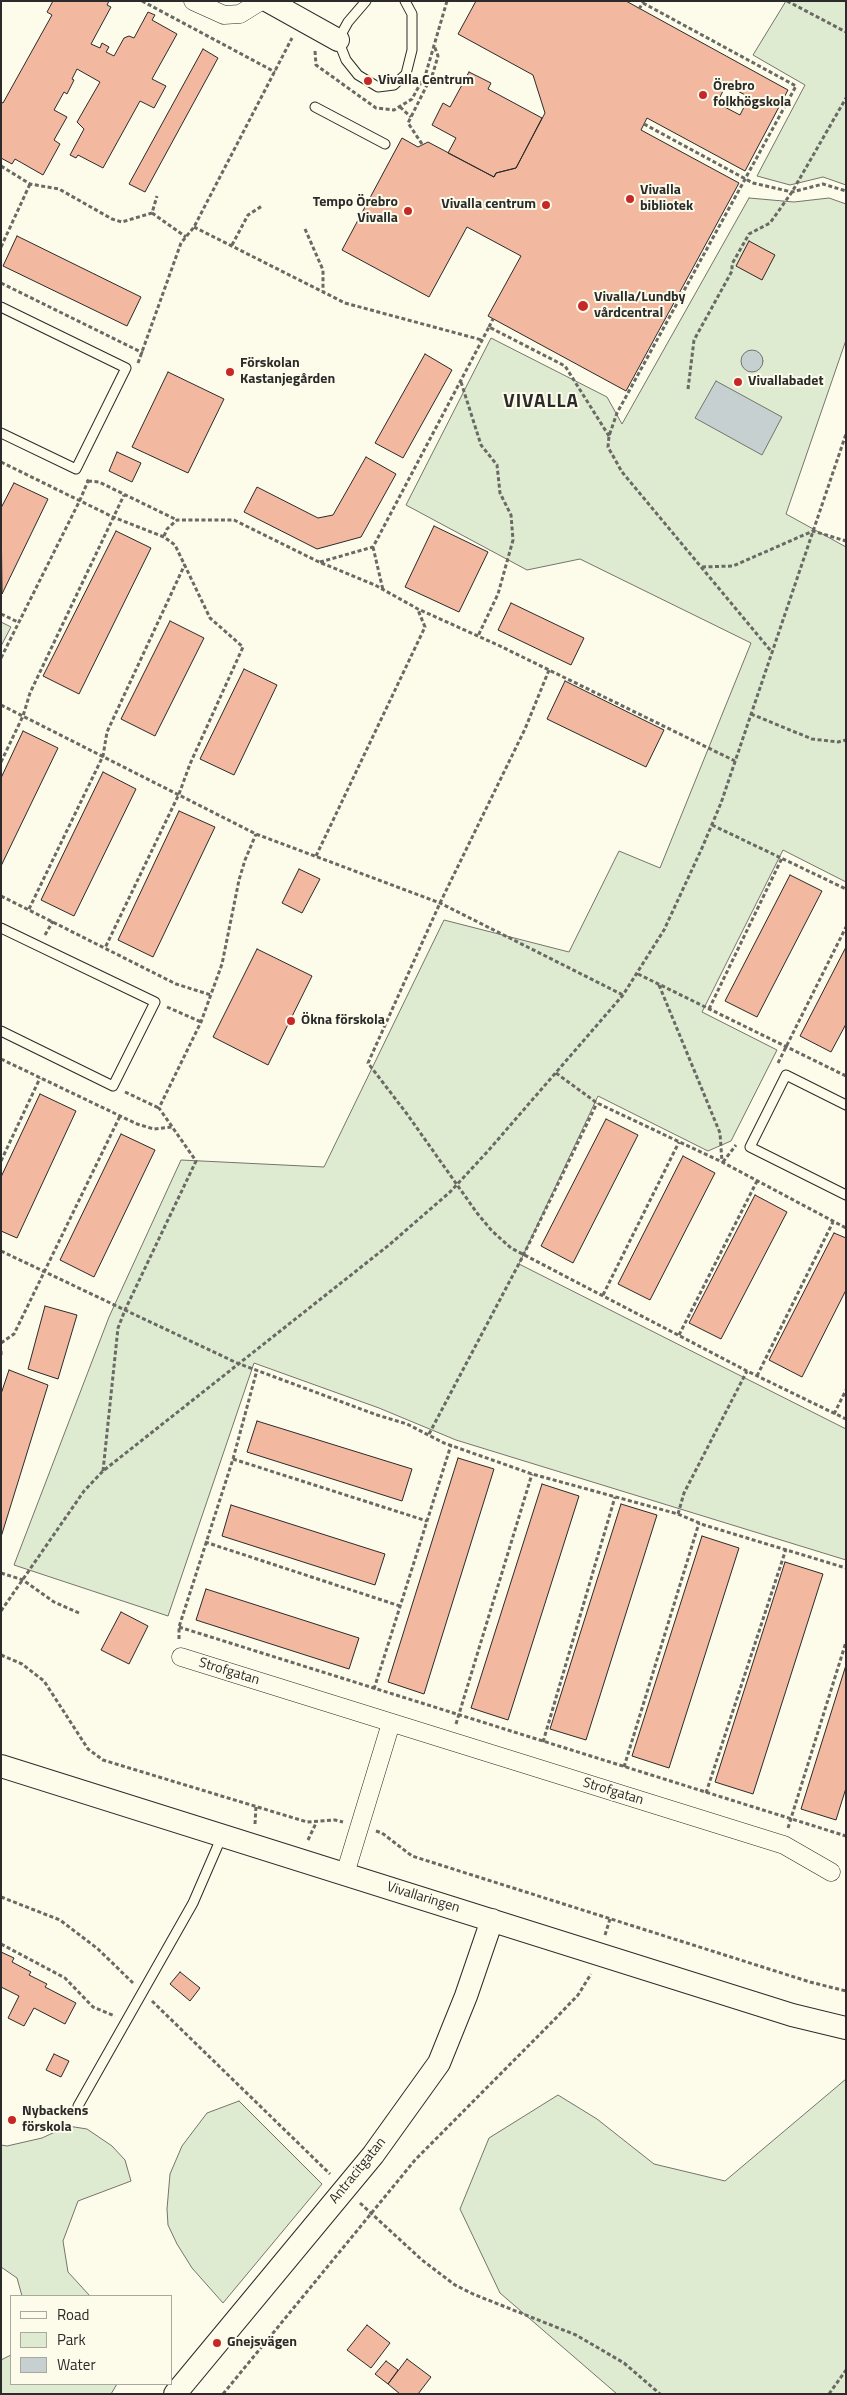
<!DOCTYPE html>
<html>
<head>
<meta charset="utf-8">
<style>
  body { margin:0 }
  #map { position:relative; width:847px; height:2395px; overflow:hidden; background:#fdfbea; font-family:"Titillium Web",sans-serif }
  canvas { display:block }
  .frame { position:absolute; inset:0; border:2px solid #2b2b2b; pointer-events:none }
  .legend { position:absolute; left:10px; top:2295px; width:162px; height:90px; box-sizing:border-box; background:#fdfbea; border:1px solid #a9a89e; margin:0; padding:6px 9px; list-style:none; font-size:15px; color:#2b2b2b }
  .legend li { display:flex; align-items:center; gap:10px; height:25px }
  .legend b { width:25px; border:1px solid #a9a89e }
</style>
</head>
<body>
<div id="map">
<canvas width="847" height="2395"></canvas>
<div class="frame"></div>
<ul class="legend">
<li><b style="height:6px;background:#fdfbea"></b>Road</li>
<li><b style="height:14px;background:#deebd1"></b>Park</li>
<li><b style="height:14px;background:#c7d0d0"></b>Water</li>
</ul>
</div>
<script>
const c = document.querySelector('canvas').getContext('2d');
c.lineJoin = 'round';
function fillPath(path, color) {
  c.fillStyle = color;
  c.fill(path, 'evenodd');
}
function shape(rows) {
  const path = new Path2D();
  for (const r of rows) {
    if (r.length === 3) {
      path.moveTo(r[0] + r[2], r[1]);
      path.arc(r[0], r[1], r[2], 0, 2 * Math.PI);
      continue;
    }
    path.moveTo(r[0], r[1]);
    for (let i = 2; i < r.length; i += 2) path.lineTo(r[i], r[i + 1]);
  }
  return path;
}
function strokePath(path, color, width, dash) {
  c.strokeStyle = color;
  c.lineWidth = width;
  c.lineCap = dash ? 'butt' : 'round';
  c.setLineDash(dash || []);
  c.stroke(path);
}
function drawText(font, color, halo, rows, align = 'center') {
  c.font = font + ' "Titillium Web",sans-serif';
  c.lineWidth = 4;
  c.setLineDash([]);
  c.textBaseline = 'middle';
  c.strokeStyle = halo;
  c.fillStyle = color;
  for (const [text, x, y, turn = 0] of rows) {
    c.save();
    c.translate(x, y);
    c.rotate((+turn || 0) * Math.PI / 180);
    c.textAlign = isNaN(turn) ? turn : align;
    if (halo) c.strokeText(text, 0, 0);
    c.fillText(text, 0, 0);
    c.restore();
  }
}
const green = shape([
  [786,1,846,1,846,185,823,177,790,185,757,176,805,85,753,55,786,1],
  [749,198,794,202,829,198,846,204,846,340,786,514,846,547,846,882,783,850,702,1012,777,1050,731,1141,708,1151,598,1096,519,1264,846,1429,846,1560,456,1440,379,1408,254,1363,168,1616,14,1565,109,1317,181,1160,324,1167,444,920,569,952,619,851,660,868,751,643,580,559,527,570,406,505,491,338,607,397,622,424,749,198],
  [1,622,11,627,1,646,1,622],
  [846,2079,846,2394,617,2394,500,2293,460,2209,489,2138,558,2095,597,2119,654,2164,725,2181,846,2079],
  [239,2101,322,2184,223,2303,192,2268,177,2244,168,2225,167,2209,170,2174,182,2146,207,2113,239,2101],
  [68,2126,87,2129,112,2146,125,2160,131,2181,78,2201,63,2241,68,2272,90,2296,22,2296,17,2278,1,2267,1,2145,7,2146,42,2138,68,2126],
  [11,2355,11,2384,117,2384,111,2394,1,2394,1,2360,11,2355]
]);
const water = shape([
  [752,361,11],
  [716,381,782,417,762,455,695,418,716,381]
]);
const building = shape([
  [53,1,109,1,107,5,111,7,91,44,100,48,102,43,109,47,106,52,114,56,124,38,129,36,134,38,148,12,155,15,152,20,177,34,152,79,166,86,154,108,140,101,103,168,78,155,76,158,70,155,84,129,77,122,100,82,77,69,72,79,74,80,67,94,64,92,54,110,67,117,54,140,60,144,43,175,15,159,12,164,1,158,1,102,3,103,52,15,47,12,53,1],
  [476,1,626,1,788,90,745,171,647,118,641,130,739,183,626,391,488,316,521,256,467,227,429,297,342,250,402,138,418,147,428,142,494,177,496,173,516,168,545,113,533,75,458,34,476,1],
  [726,85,749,97,740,115,717,103,726,85],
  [203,49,218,58,145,192,129,184,203,49],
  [469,72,491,83,488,89,542,118,516,168,496,173,494,177,448,153,456,138,432,125,443,103,450,107,469,72],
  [17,236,141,297,127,326,3,266,17,236],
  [749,241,775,255,762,280,736,266,749,241],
  [425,354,452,370,403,458,375,443,425,354],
  [168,372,224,399,188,473,132,447,168,372],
  [117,452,141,463,132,482,109,471,117,452],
  [366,457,396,474,361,537,317,549,244,512,257,487,318,518,333,515,366,457],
  [14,483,48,499,2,594,1,508,14,483],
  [434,526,488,552,459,612,405,587,434,526],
  [116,531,151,548,79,694,43,676,116,531],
  [511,603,584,638,571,665,498,630,511,603],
  [170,621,204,638,155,736,121,719,170,621],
  [244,669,277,685,234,775,200,759,244,669],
  [565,681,664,730,646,767,547,719,565,681],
  [23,731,58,748,1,866,1,778,23,731],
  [103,772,136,789,74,916,41,900,103,772],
  [179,811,215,827,153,957,118,940,179,811],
  [299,869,320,879,302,913,282,903,299,869],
  [790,875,822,891,757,1017,725,1001,790,875],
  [846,947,846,1024,831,1052,800,1036,846,947],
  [257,949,312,976,268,1065,213,1037,257,949],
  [40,1094,76,1111,17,1238,1,1231,1,1177,40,1094],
  [606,1119,638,1135,573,1263,541,1246,606,1119],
  [121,1134,155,1150,94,1277,60,1260,121,1134],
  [683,1156,715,1173,650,1300,618,1284,683,1156],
  [755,1195,787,1212,721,1339,689,1323,755,1195],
  [834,1233,846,1238,846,1290,802,1377,769,1360,834,1233],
  [45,1306,77,1315,58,1379,28,1369,45,1306],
  [9,1370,48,1385,1,1537,1,1394,9,1370],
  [257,1421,412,1469,402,1501,247,1452,257,1421],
  [458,1458,494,1469,424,1694,388,1682,458,1458],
  [542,1484,579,1496,508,1720,471,1708,542,1484],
  [621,1504,657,1515,586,1740,550,1729,621,1504],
  [231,1505,385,1554,375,1585,222,1536,231,1505],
  [702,1536,739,1548,669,1768,632,1756,702,1536],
  [785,1562,823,1574,753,1794,715,1782,785,1562],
  [206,1589,359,1638,349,1669,196,1620,206,1589],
  [121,1612,148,1626,129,1664,101,1650,121,1612],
  [846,1665,846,1788,836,1820,801,1809,846,1665],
  [1,1952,14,1958,12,1962,31,1972,29,1975,47,1984,45,1987,76,2003,65,2024,34,2008,24,2026,8,2018,19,1996,1,1987,1,1952],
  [180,1972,200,1988,190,2001,170,1984,180,1972],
  [54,2054,69,2061,61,2077,46,2070,54,2054],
  [367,2325,390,2343,371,2368,347,2350,367,2325],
  [407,2359,431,2377,418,2394,400,2394,388,2384,407,2359],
  [386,2361,398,2370,388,2384,375,2374,386,2361]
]);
const path = shape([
  [142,1,275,72],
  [787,1,846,32],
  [643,3,796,86,617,413,609,436,608,447,622,472,771,651],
  [639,9,644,1],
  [315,51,316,65,376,108,394,110,412,99,426,73,447,1],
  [400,107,411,117],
  [644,124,753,183,792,192,823,184,846,191],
  [422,144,408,123,433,73,438,56,434,45],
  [1,166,30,184,59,189,112,219,122,222,152,213,157,196],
  [152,213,186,237],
  [194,227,345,303,482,340],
  [305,229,323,270,323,291],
  [232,245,248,215,262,206],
  [1,247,30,184],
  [1,283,143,353],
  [489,327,493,319],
  [138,363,181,243,194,227,292,38],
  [461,382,481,445,497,465,500,493,511,515,513,540,498,594,478,636],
  [688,389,694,340,732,271,732,264,749,234,770,223,792,192,846,98],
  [1,462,113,517,164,537,175,545,210,618,243,647,190,764,179,794,105,948],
  [88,481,99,482,177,520],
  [164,536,167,529,177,520,234,520,319,562,375,585,418,609,500,646,735,761],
  [373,547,383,590],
  [320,562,373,547,489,327,565,366,609,436],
  [702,567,733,566,813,531,846,541],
  [1,614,18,622],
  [1,658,80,500,88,481,85,478],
  [549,670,525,729,440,903,368,1063,407,1114,477,1213,492,1231,511,1248,747,1371,846,1419],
  [1,705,256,834,440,903,623,995],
  [751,714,812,739,838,742,846,740],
  [1,762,23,716,30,693,124,495],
  [712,825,846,889],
  [316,856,425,627,418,610],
  [1,896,176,984,211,995],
  [29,909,103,756,107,732,185,564],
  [45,935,53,921],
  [638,974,846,1076],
  [659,985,720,1133,722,1162],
  [167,1007,201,1022],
  [709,1009,782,858],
  [1,1059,137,1124,154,1129,172,1127],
  [778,1063,846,927],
  [556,1073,597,1103,722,1162,846,1228],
  [125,1092,159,1108],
  [1,1161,40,1078],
  [723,1162,736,1145],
  [1,1251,125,1310,196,1161,159,1108,201,1022,222,964,239,880,245,860,256,834],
  [603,1295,679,1142],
  [679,1335,757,1181],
  [1,1343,14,1334,120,1116],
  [1,1351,1,1355],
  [757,1376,833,1222],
  [834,1414,846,1390],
  [429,1434,523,1256,597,1103],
  [233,1459,427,1521],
  [103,1471,118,1328,125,1310,237,1363,377,1415,407,1424,444,1443,532,1474,678,1514,704,1525,846,1568],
  [678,1514,684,1493,747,1371],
  [205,1542,400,1606],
  [1,1573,23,1580,54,1602,79,1613],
  [1,1611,84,1491,103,1471,389,1245,450,1192,488,1151,623,995,664,930,702,848,721,803,846,434],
  [179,1627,846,1836],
  [179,1639,179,1627,233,1459,257,1370],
  [1,1655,22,1664,44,1681,88,1749,103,1760,307,1822,335,1820,343,1822],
  [374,1689,451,1445],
  [456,1724,532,1474],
  [543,1742,615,1497],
  [624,1767,699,1523],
  [706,1793,786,1549],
  [255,1824,256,1806],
  [788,1828,846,1642],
  [376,1831,382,1833,412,1856,810,1982,846,1991],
  [308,1840,317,1821],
  [1,1897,60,1920,98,1949,133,1983],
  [605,1935,610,1919],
  [1,1944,65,1978,93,2007,115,2016],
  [152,2001,330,2174],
  [360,2203,422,2260,455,2285,473,2294,576,2335,624,2363,660,2394],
  [223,2394,415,2160,553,2021,578,1995,591,1974],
  [829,2394,846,2370]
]);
const service = shape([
  [366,1,348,22,338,40,346,60,358,75,378,87,394,85,406,74,412,50,412,14,405,1],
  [315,107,385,144],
  [1,307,126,368,76,469,1,433],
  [1,928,155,1002,113,1086,1,1031],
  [846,1105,786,1075,750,1147,846,1195],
  [78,2106,193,1903,222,1836]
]);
const minor = shape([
  [193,1,224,15,240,14,261,1],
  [181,1657,784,1845,831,1872],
  [345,1874,391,1723]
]);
const tertiary = shape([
  [268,1,338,40],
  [1,1766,792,2015,846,2028],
  [175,2394,373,2155,439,2063,466,1996,492,1920]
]);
const markers = [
  [368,81,5,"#c62828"],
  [703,95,5,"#c62828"],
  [630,199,5,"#c62828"],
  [546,205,5,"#c62828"],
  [408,211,5,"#c62828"],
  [583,306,6,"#c62828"],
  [230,372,5,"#c62828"],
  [738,382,5,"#c62828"],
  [291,1021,5,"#c62828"],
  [12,2120,5,"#c62828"],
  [217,2343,5,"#c62828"]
];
const poiNames = [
  ["Vivalla Centrum",378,81],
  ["Örebro",713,87],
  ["folkhögskola",713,103],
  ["Vivalla",640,191],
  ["bibliotek",640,207],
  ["Tempo Örebro",398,203,"right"],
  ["Vivalla",398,219,"right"],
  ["Vivalla centrum",536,205,"right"],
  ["Vivalla/Lundby",594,298],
  ["vårdcentral",594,314],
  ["Förskolan",240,364],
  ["Kastanjegården",240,380],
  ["Vivallabadet",748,382],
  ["Ökna förskola",301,1021],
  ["Nybackens",22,2112],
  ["förskola",22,2128],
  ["Gnejsvägen",227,2343]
];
const streetNames = [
  ["Strofgatan",229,1672,17],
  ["Strofgatan",613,1792,17],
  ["Vivallaringen",423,1898,17],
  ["Antracitgatan",358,2171,-51]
];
const districtNames = [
  ["VIVALLA",541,402]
];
fillPath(green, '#deebd1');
strokePath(green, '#74746e', 1);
fillPath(water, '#c7d0d0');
strokePath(water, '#74746e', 1);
fillPath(building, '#f2b8a0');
strokePath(building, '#2b2b2b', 1);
strokePath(service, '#2b2b2b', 11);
strokePath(minor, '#2b2b2b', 19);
strokePath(tertiary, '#2b2b2b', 24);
strokePath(path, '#6a6964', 3, [4, 2.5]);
strokePath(service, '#fdfbea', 9);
strokePath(minor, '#fdfbea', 18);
strokePath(tertiary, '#fdfbea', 22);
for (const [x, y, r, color] of markers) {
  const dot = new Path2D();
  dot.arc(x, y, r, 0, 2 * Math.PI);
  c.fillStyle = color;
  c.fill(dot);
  strokePath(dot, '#fdfbea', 2);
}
drawText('bold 14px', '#2b2b2b', '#fdfbea', poiNames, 'left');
drawText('14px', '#2b2b2b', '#fdfbea', streetNames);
c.letterSpacing = '1px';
drawText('bold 19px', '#2b2b2b', '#fdfbea', districtNames);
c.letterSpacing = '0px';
</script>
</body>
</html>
